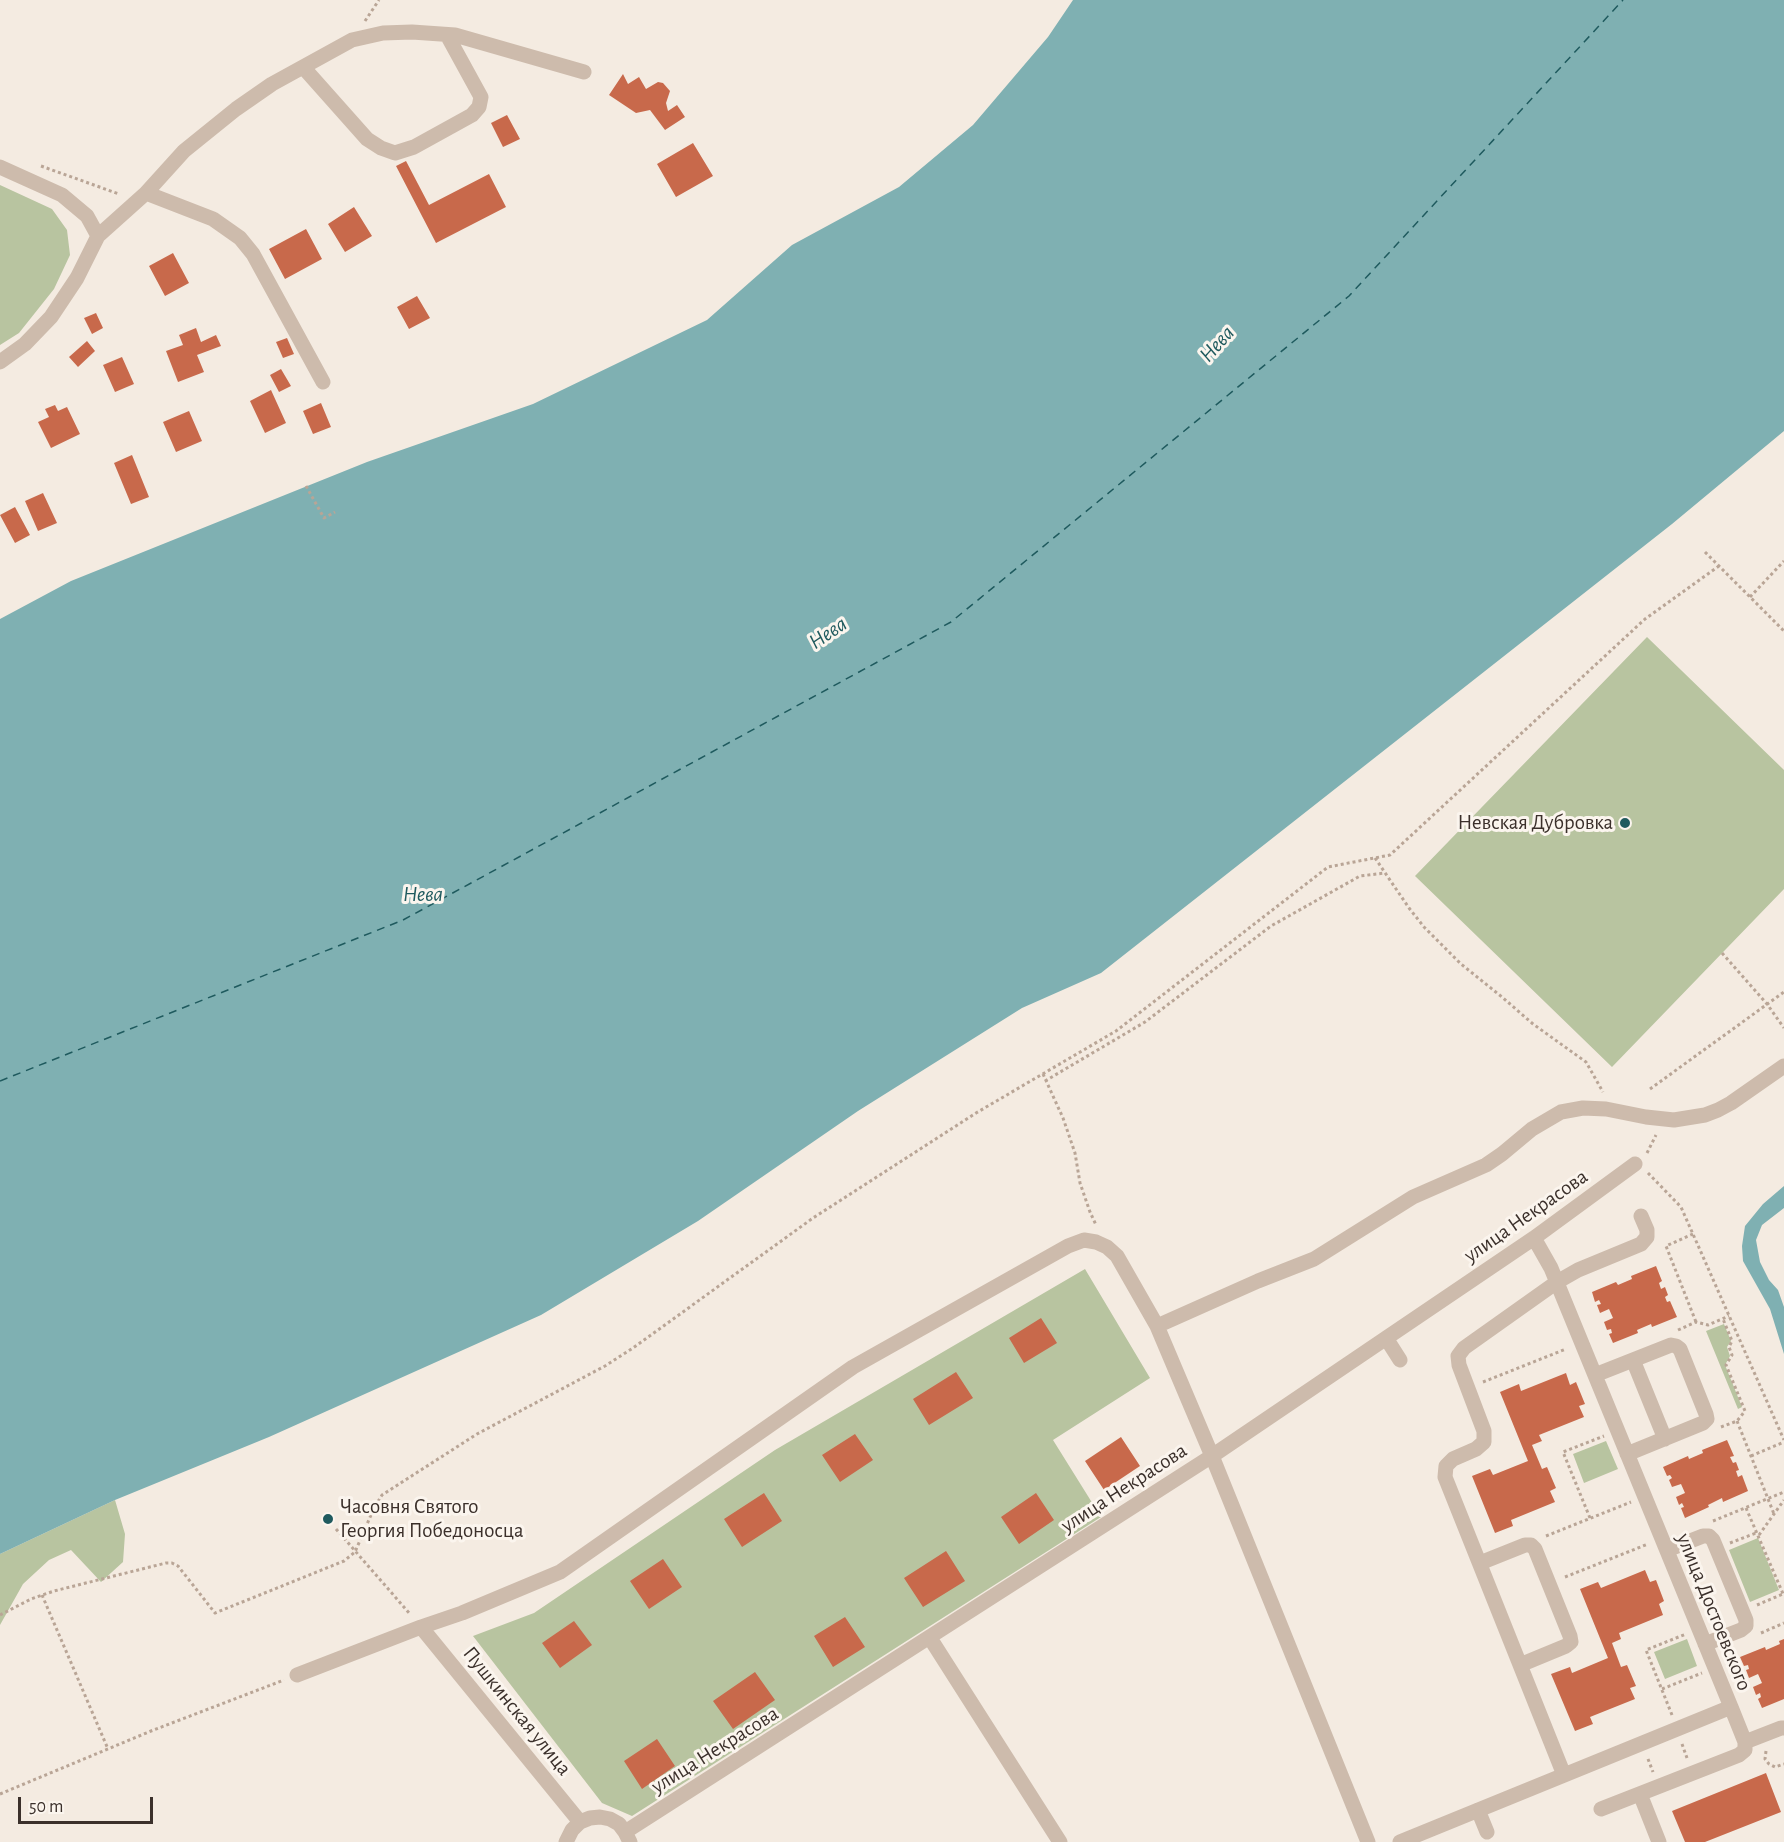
<!DOCTYPE html>
<html>
<head>
<meta charset="utf-8">
<style>
  body { margin:0 }
  #map { position:relative; width:1784px; height:1842px; overflow:hidden; background:#f4ebe1; font-family:"Alegreya Sans",sans-serif }
  canvas { display:block }
  .scale { position:absolute; left:18px; top:1797px; width:135px; height:27px; box-sizing:border-box; border:3px solid #3b302b; border-top:0; padding-left:8px; font-size:18px; line-height:21px; white-space:nowrap; color:#3b302b; -webkit-text-stroke:4px #fbf5ee; paint-order:stroke }
</style>
</head>
<body>
<div id="map">
<canvas width="1784" height="1842"></canvas>
<div class="scale">50 m</div>
</div>
<script>
const c = document.querySelector('canvas').getContext('2d');
c.lineJoin = 'round';
function fillPath(path, color) {
  c.fillStyle = color;
  c.fill(path, 'evenodd');
}
function shape(rows) {
  const path = new Path2D();
  for (const r of rows) {
    path.moveTo(r[0], r[1]);
    for (let i = 2; i < r.length; i += 2) path.lineTo(r[i], r[i + 1]);
  }
  return path;
}
function strokePath(path, color, width, dash) {
  c.strokeStyle = color;
  c.lineWidth = width;
  c.lineCap = dash ? 'butt' : 'round';
  c.setLineDash(dash || []);
  c.stroke(path);
}
function drawText(font, color, halo, rows, align = 'center') {
  c.font = font + ' "Alegreya Sans",sans-serif';
  c.lineWidth = 6;
  c.setLineDash([]);
  c.textBaseline = 'middle';
  c.strokeStyle = halo;
  c.fillStyle = color;
  for (const [text, x, y, turn = 0] of rows) {
    c.save();
    c.translate(x, y);
    c.rotate((+turn || 0) * Math.PI / 180);
    c.textAlign = isNaN(turn) ? turn : align;
    if (halo) c.strokeText(text, 0, 0);
    c.fillText(text, 0, 0);
    c.restore();
  }
}
const green = shape([
  [0,185,52,209,67,230,70,255,54,289,19,333,0,345],
  [1647,637,1784,770,1784,889,1612,1067,1415,876],
  [1085,1269,1150,1378,1053,1440,1101,1517,632,1816,602,1803,473,1636,534,1613,775,1450],
  [1724,1324,1731,1341,1727,1347,1730,1356,1725,1365,1742,1407,1738,1409,1706,1331],
  [1606,1441,1618,1469,1584,1483,1573,1454],
  [115,1500,125,1534,123,1562,101,1582,71,1550,49,1560,23,1584,0,1625,0,1554],
  [1758,1538,1779,1590,1750,1602,1729,1550],
  [1687,1639,1697,1666,1665,1679,1654,1652]
]);
const water = shape([
  [1073,0,1784,0,1784,431,1672,524,1101,973,1022,1008,858,1111,698,1221,541,1315,269,1437,115,1500,0,1554,0,619,71,581,367,462,533,404,707,320,792,245,899,187,973,125,1048,37],
  [1784,1186,1784,1208,1762,1225,1756,1240,1760,1262,1769,1280,1778,1290,1784,1307,1784,1354,1770,1309,1743,1261,1742,1246,1745,1226,1763,1204]
]);
const ferry = shape([
  [0,1081,403,920,951,622,1349,296,1623,0]
]);
const building = shape([
  [623,74,628,84,639,77,646,89,658,82,663,83,670,91,666,103,668,111,677,105,685,117,665,130,650,110,636,113,609,95],
  [507,115,520,139,503,147,491,123],
  [693,143,713,176,676,197,657,164],
  [406,161,429,205,489,174,506,207,436,243,396,166],
  [354,207,372,236,345,252,328,224],
  [306,229,322,259,285,279,269,249],
  [173,253,189,283,165,296,149,266],
  [417,296,430,318,409,329,397,307],
  [96,313,103,328,92,334,84,318],
  [196,328,201,342,216,335,221,346,197,355,204,372,178,382,166,351,183,345,179,335],
  [287,338,294,354,283,358,276,342],
  [87,341,95,351,78,367,69,357],
  [122,357,134,384,115,392,103,365],
  [281,369,291,386,279,392,270,375],
  [271,390,286,423,265,433,250,401],
  [321,403,331,427,313,434,303,411],
  [55,405,58,411,67,407,80,434,51,448,38,422,49,417,45,409],
  [189,411,202,441,176,452,163,422],
  [132,455,149,497,131,504,114,463],
  [43,493,57,523,38,531,25,501],
  [15,507,30,535,15,543,0,515],
  [1656,1266,1662,1281,1659,1283,1661,1289,1665,1287,1668,1295,1665,1297,1667,1302,1670,1301,1677,1317,1652,1327,1651,1324,1637,1330,1638,1333,1613,1343,1609,1334,1612,1333,1611,1329,1607,1330,1604,1322,1613,1318,1609,1309,1600,1313,1597,1305,1601,1304,1599,1300,1595,1302,1592,1292,1616,1282,1618,1285,1632,1279,1631,1276],
  [1041,1318,1057,1343,1024,1363,1009,1338],
  [956,1372,973,1398,929,1425,913,1399],
  [1566,1373,1570,1385,1576,1382,1585,1404,1579,1406,1584,1417,1539,1435,1542,1441,1532,1445,1542,1469,1547,1467,1556,1488,1550,1491,1555,1502,1511,1520,1513,1526,1495,1533,1472,1476,1490,1469,1493,1475,1528,1461,1500,1392,1519,1384,1521,1391],
  [855,1434,873,1460,840,1482,822,1455],
  [1121,1437,1140,1466,1104,1490,1085,1461],
  [1727,1440,1734,1456,1730,1457,1733,1463,1736,1462,1739,1470,1736,1471,1738,1477,1742,1475,1748,1491,1723,1502,1722,1498,1708,1505,1709,1507,1685,1518,1681,1508,1684,1507,1682,1503,1679,1505,1676,1497,1685,1493,1681,1484,1672,1487,1669,1480,1672,1478,1670,1475,1667,1476,1663,1467,1688,1456,1689,1459,1703,1453,1702,1450],
  [764,1493,782,1521,742,1547,724,1519],
  [1036,1493,1054,1520,1019,1544,1001,1517],
  [946,1551,965,1581,923,1607,904,1578],
  [663,1559,682,1587,649,1609,630,1581],
  [1645,1570,1650,1582,1656,1580,1664,1601,1659,1604,1663,1615,1619,1633,1621,1639,1612,1643,1621,1667,1627,1665,1636,1686,1630,1688,1635,1699,1590,1717,1593,1724,1575,1731,1551,1674,1570,1667,1572,1673,1608,1658,1580,1589,1598,1582,1601,1588],
  [845,1617,865,1647,833,1667,814,1636],
  [574,1621,592,1645,560,1668,542,1643],
  [1784,1639,1784,1699,1762,1708,1758,1699,1761,1697,1760,1693,1756,1695,1753,1687,1762,1683,1758,1674,1749,1678,1746,1670,1749,1669,1748,1665,1744,1666,1740,1657,1765,1647,1766,1650,1780,1644,1779,1641],
  [755,1672,775,1700,733,1729,713,1701],
  [657,1739,675,1766,642,1789,624,1761],
  [1766,1773,1781,1812,1705,1842,1685,1842,1672,1811]
]);
const path = shape([
  [365,21,379,0],
  [41,166,119,194],
  [306,486,324,518,335,512],
  [1705,552,1784,631],
  [1750,597,1784,561],
  [1375,858,1409,908,1424,927,1461,964,1502,997,1533,1024,1586,1062,1603,1092],
  [1722,953,1767,1004,1784,1028],
  [1043,1074,1063,1118,1075,1153,1080,1183,1090,1212,1096,1225],
  [1045,1081,1145,1022,1271,926,1360,876,1385,873],
  [1650,1089,1784,992],
  [1647,1153,1656,1135],
  [1648,1173,1681,1207,1784,1440],
  [1693,1234,1666,1246,1696,1322],
  [1678,1330,1696,1322,1708,1325,1729,1316],
  [1483,1382,1566,1349],
  [1737,1421,1774,1514],
  [1721,1427,1737,1421,1745,1411,1726,1365,1732,1355,1729,1347,1732,1341,1723,1319],
  [1751,1456,1784,1442],
  [1746,1508,1784,1596],
  [1590,1518,1563,1452,1604,1436],
  [1713,1521,1784,1492],
  [336,1529,410,1614],
  [1759,1535,1784,1500],
  [1546,1536,1631,1502],
  [1730,1543,1756,1533],
  [1565,1577,1648,1544],
  [42,1595,108,1749],
  [1757,1605,1783,1594],
  [0,1615,31,1599,54,1591,166,1563,172,1563,178,1566,215,1613,344,1561,355,1552,374,1508,382,1495,477,1434,605,1366,633,1348,813,1218,976,1113,1116,1031,1328,867,1390,855,1645,619,1719,566],
  [1761,1633,1784,1623],
  [1662,1689,1702,1673],
  [1672,1715,1646,1650,1686,1634],
  [1682,1744,1687,1758],
  [1766,1751,1765,1759,1769,1764,1775,1767,1784,1764],
  [1648,1759,1653,1772],
  [0,1794,151,1731,284,1680]
]);
const minor = shape([
  [303,67,367,139,381,148,395,153,414,147,472,115,479,107,481,97,447,35],
  [0,167,62,195,87,216,98,236,77,278,51,317,25,344,0,362],
  [146,193,213,219,240,238,253,254,323,382],
  [98,236,146,193,184,151,236,109,272,84,352,40,383,33,412,32,455,35,584,72],
  [1157,1326,1258,1281,1314,1259,1413,1197,1486,1165,1502,1154,1532,1129,1561,1112,1583,1108,1606,1109,1646,1117,1674,1120,1705,1115,1718,1110,1731,1103,1784,1066],
  [1386,1338,1400,1360],
  [1633,1360,1665,1439],
  [1595,1375,1671,1345,1676,1346,1680,1349,1706,1414,1707,1419,1703,1423,1627,1454],
  [1667,1550,1703,1536,1709,1536,1713,1540,1746,1620,1746,1626,1741,1630,1705,1644],
  [1480,1563,1525,1545,1531,1545,1535,1549,1570,1636,1571,1642,1566,1646,1520,1665],
  [421,1627,580,1822],
  [930,1638,1060,1842],
  [297,1675,421,1627,462,1613,560,1572,853,1367,1068,1246,1084,1240,1096,1242,1107,1247,1117,1256,1157,1326,1212,1456,1368,1842],
  [1745,1742,1781,1728,1784,1728],
  [1564,1775,1445,1477,1446,1466,1453,1459,1476,1449,1484,1442,1484,1431,1459,1365,1458,1356,1464,1348,1557,1282,1578,1270,1641,1244,1647,1237,1647,1230,1641,1216],
  [1640,1794,1659,1842],
  [1601,1809,1739,1755,1745,1750,1745,1742,1731,1707],
  [1478,1810,1487,1832],
  [625,1832,1212,1456,1534,1238,1635,1164],
  [566,1842,572,1830,580,1822,590,1818,600,1817,610,1819,619,1824,625,1832,630,1842],
  [1400,1842,1731,1707,1551,1268,1534,1238]
]);
const markers = [
  [1625,823,6,"#1f5a5e"],
  [328,1519,6,"#1f5a5e"]
];
const poiNames = [
  ["Невская Дубровка",1613,823],
  ["Часовня Святого",340,1507,"left"],
  ["Георгия Победоносца",340,1531,"left"]
];
const streetNames = [
  ["улица Некрасова",1526,1216,-35],
  ["улица Некрасова",1124,1488,-33],
  ["улица Достоевского",1714,1612,68],
  ["Пушкинская улица",517,1711,51],
  ["улица Некрасова",715,1750,-32]
];
const waterNames = [
  ["Нева",1217,344,-48],
  ["Нева",828,633,-34],
  ["Нева",423,894]
];
fillPath(green, '#b8c4a0');
fillPath(water, '#7fb0b2');
strokePath(ferry, '#1f5a5e', 1.5, [8, 6]);
fillPath(building, '#c8694b');
strokePath(path, '#b9a596', 3, [3, 3]);
strokePath(minor, '#cdbbac', 15);
for (const [x, y, r, color] of markers) {
  const dot = new Path2D();
  dot.arc(x, y, r, 0, 2 * Math.PI);
  c.fillStyle = color;
  c.fill(dot);
  strokePath(dot, '#fbf5ee', 2);
}
drawText('21px', '#3b302b', '#fbf5ee', poiNames, 'right');
drawText('21px', '#3b302b', '#fbf5ee', streetNames);
drawText('italic 22px', '#1f5a5e', '#fbf5ee', waterNames);
</script>
</body>
</html>
